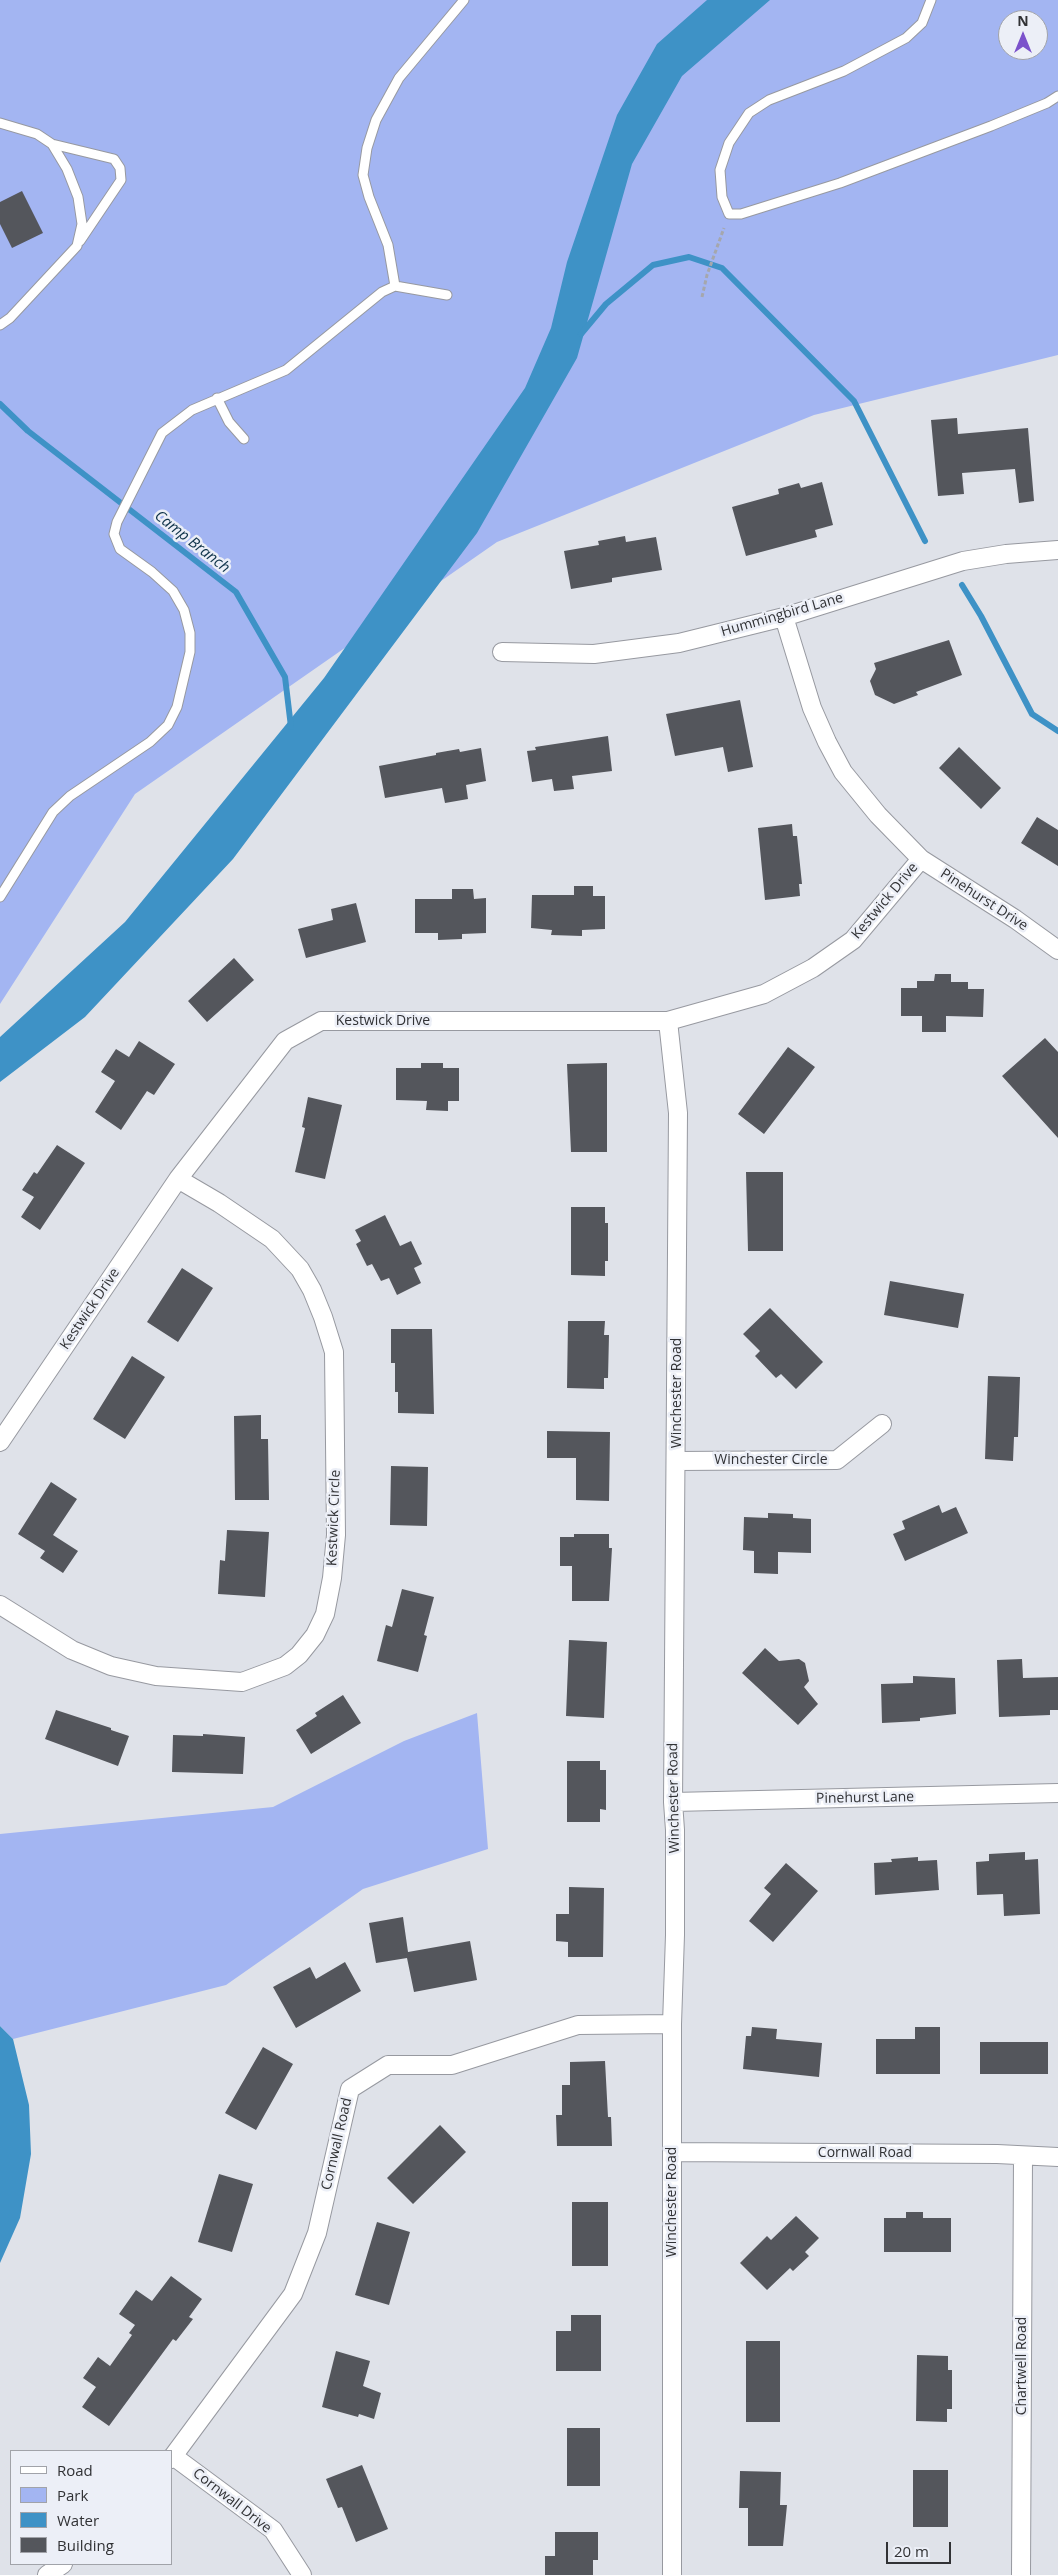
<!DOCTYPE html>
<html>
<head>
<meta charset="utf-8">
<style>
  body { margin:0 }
  #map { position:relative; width:1058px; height:2575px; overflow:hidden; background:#dfe2e9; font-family:"Open Sans",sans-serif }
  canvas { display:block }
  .legend { position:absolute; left:10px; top:2450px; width:162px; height:115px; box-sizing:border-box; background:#eceff7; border:1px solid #a1a3a9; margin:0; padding:6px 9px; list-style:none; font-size:15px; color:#313235 }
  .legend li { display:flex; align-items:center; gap:10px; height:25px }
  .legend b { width:25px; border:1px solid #a1a3a9 }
  .north { position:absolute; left:998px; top:10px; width:50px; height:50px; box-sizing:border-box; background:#eceff7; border:1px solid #a1a3a9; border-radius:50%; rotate:0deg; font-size:14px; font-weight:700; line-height:20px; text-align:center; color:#313235 }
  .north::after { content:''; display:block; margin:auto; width:18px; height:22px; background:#7b52cb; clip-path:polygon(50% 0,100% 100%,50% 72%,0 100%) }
  .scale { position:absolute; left:886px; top:2542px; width:65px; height:22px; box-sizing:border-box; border:2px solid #313235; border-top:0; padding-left:6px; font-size:15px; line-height:18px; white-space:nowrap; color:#313235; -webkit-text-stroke:4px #eceff7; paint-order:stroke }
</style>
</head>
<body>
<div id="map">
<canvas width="1058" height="2575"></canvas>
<ul class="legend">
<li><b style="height:6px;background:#fff"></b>Road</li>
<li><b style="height:14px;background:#a3b5f2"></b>Park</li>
<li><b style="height:14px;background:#3e92c6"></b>Water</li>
<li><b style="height:14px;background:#54565c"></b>Building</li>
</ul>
<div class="north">N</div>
<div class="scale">20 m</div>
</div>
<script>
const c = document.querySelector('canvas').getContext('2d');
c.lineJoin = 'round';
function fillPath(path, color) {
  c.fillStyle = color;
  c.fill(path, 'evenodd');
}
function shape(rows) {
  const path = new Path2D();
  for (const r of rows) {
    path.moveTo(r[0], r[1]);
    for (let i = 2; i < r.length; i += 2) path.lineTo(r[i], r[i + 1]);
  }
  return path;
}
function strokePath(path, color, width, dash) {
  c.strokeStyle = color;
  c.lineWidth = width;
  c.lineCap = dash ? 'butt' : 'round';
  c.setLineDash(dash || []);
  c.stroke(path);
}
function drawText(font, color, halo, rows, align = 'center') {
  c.font = font + ' "Open Sans",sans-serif';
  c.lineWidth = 5;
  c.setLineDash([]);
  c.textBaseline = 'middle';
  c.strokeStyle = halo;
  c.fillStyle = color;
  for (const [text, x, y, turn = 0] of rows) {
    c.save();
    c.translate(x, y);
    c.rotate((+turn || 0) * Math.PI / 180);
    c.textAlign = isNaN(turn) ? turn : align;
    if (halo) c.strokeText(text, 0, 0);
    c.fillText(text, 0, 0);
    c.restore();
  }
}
const green = shape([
  [0,0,1058,0,1058,355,814,415,497,542,135,794,0,1004],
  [1008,20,1038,20,1038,50,1008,50],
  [477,1713,488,1849,363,1889,226,1985,13,2039,0,2026,0,1834,273,1807,404,1741]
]);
const water = shape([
  [707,0,770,0,682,76,632,164,577,358,477,533,233,859,85,1017,0,1082,0,1037,125,922,324,678,525,388,551,328,567,262,617,115,657,44],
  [0,2026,13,2039,29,2105,31,2154,20,2218,0,2263]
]);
const stream = shape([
  [581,334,606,304,653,265,689,257,722,268,854,401,925,541],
  [0,404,28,431,236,592,285,677,291,727],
  [962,585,981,616,1032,714,1058,731]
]);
const building = shape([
  [22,191,43,233,12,248,0,224,0,202],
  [957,418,958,434,1028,428,1034,501,1019,503,1015,469,962,473,964,494,938,496,931,420],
  [822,482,833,525,815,530,817,537,746,556,732,507,779,494,778,489,799,483,801,488],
  [625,536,626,542,656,537,662,570,612,578,612,582,571,589,564,551,599,545,598,541],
  [949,640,962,675,916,692,918,695,894,704,875,695,870,681,876,669,874,663],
  [740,700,753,767,728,772,723,747,675,756,666,714],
  [608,736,612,771,572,776,574,789,554,791,552,779,532,782,527,751,536,750,535,747],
  [959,747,1001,788,981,809,939,768],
  [481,748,486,781,466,785,468,799,445,803,442,788,385,798,379,766,436,755,436,753,459,749,460,752],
  [1037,817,1058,830,1058,866,1021,843],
  [792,824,793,836,797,836,802,884,799,884,800,896,765,900,758,828],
  [574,886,593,886,593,896,605,896,605,929,582,930,582,936,551,935,552,930,531,928,532,895,574,895],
  [452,889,473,889,474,899,486,898,486,933,462,934,462,939,438,940,438,933,415,933,415,899,452,899],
  [356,903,366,942,306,958,298,929,333,920,331,909],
  [234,958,254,980,207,1022,188,1001],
  [935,974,951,974,951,982,968,982,968,989,984,989,983,1017,946,1016,946,1032,922,1032,922,1016,901,1016,901,988,917,988,917,981,934,981],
  [1045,1038,1058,1052,1058,1138,1002,1076],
  [139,1041,175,1064,154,1095,147,1091,121,1130,95,1112,115,1081,101,1072,116,1049,129,1057],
  [788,1047,815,1067,764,1134,738,1114],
  [421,1063,443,1063,443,1068,459,1068,459,1101,448,1101,448,1111,426,1110,427,1101,396,1100,396,1068,421,1068],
  [607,1063,607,1152,571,1152,567,1064],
  [308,1097,342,1105,325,1179,295,1172,305,1128,302,1127],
  [57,1145,85,1163,40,1230,21,1217,34,1197,22,1190,34,1172,37,1174],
  [746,1172,783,1172,783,1251,748,1251],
  [571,1207,605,1207,605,1223,608,1223,608,1261,605,1261,605,1276,571,1275],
  [385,1215,400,1246,411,1241,422,1264,414,1268,421,1283,397,1295,389,1278,381,1281,372,1264,367,1266,356,1244,361,1241,355,1230],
  [182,1268,213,1288,178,1342,147,1322],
  [890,1281,964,1294,958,1328,884,1315],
  [770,1308,823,1362,796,1389,781,1374,776,1378,755,1356,760,1351,743,1334],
  [568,1321,605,1321,604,1335,609,1335,608,1378,604,1378,604,1389,567,1388],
  [391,1329,432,1329,434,1414,398,1413,398,1392,395,1392,395,1363,391,1363],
  [132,1356,165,1377,125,1439,93,1419],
  [988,1376,1020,1377,1018,1437,1014,1437,1013,1461,985,1459],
  [261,1415,261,1439,268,1439,269,1500,235,1500,234,1416],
  [547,1431,610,1432,609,1501,576,1500,576,1458,547,1458],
  [391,1466,428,1467,427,1526,390,1525],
  [51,1482,77,1499,53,1535,78,1551,63,1573,40,1558,45,1551,18,1534],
  [939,1505,942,1513,956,1507,968,1533,905,1561,893,1534,905,1529,902,1521],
  [768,1513,793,1514,793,1518,811,1519,811,1553,778,1552,778,1574,754,1573,754,1551,743,1550,744,1517,768,1518],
  [227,1530,269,1532,265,1597,218,1594,220,1560,225,1561],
  [574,1534,609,1534,609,1548,612,1548,609,1601,572,1601,572,1566,560,1566,560,1537,574,1537],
  [402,1589,434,1597,424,1635,427,1636,418,1672,377,1661,386,1625,392,1627],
  [569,1640,607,1642,604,1718,566,1716],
  [765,1648,779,1661,799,1659,805,1663,809,1681,804,1687,818,1704,798,1725,742,1673],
  [1022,1659,1023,1678,1058,1677,1058,1710,1050,1710,1050,1715,999,1717,997,1660],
  [913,1676,955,1678,956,1714,920,1718,920,1721,882,1723,881,1684,913,1683],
  [343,1695,361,1723,311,1754,296,1730,317,1716,315,1713],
  [56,1710,111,1728,111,1730,129,1736,118,1766,45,1739],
  [203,1734,245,1737,243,1774,172,1772,173,1735,203,1736],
  [567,1761,600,1761,600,1770,606,1770,606,1810,600,1809,600,1822,567,1822],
  [1025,1852,1025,1860,1038,1859,1040,1914,1004,1916,1003,1894,977,1895,976,1862,989,1861,989,1854],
  [918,1857,918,1861,937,1860,939,1890,875,1895,874,1863,892,1862,891,1859],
  [786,1863,818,1891,773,1942,749,1921,771,1894,764,1888],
  [569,1887,604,1888,603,1957,568,1957,568,1942,556,1941,556,1914,569,1914],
  [403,1917,408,1952,470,1941,477,1980,414,1992,407,1958,376,1963,369,1923],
  [345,1962,361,1991,296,2028,273,1987,310,1967,316,1979],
  [752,2027,777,2029,776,2039,822,2043,819,2077,743,2069,746,2036,751,2036],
  [915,2027,940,2027,940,2074,876,2074,876,2039,915,2039],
  [980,2042,1048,2042,1048,2074,980,2074],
  [263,2047,293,2064,256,2130,225,2113],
  [605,2061,608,2117,611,2117,612,2146,557,2146,556,2115,562,2115,562,2085,570,2085,570,2062],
  [440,2125,466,2152,413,2204,387,2178],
  [219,2174,253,2184,232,2252,198,2242],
  [572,2202,608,2202,608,2266,572,2266],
  [906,2212,923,2212,923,2218,951,2218,951,2252,884,2252,884,2218,906,2218],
  [796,2216,819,2238,805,2252,809,2256,793,2271,790,2268,767,2290,740,2263,767,2236,771,2240],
  [377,2222,410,2232,389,2305,355,2295],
  [171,2276,202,2299,189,2317,193,2319,176,2341,173,2339,109,2426,82,2407,96,2387,83,2378,98,2357,110,2366,132,2335,129,2333,135,2325,119,2314,136,2290,152,2301],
  [571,2315,601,2315,601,2371,556,2371,556,2331,571,2331],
  [746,2341,780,2341,780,2422,746,2422],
  [336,2351,370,2361,363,2386,381,2393,374,2419,359,2414,358,2417,322,2407],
  [917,2355,948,2356,948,2370,952,2370,952,2409,947,2409,947,2422,916,2421],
  [567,2428,600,2428,600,2486,567,2486],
  [362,2465,388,2529,356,2542,342,2507,338,2508,326,2479],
  [913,2470,948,2470,948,2527,913,2527],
  [740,2471,781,2472,780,2505,787,2505,783,2546,748,2546,748,2508,739,2508],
  [555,2532,598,2532,598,2560,593,2560,593,2575,545,2575,545,2556,555,2556]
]);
const path = shape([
  [702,297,707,275,724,228]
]);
const service = shape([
  [931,0,922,23,906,38,844,71,769,100,749,113,729,143,720,170,722,197,729,214,741,214,840,183,991,126,1047,103,1058,96],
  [0,123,37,134,52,144,67,169,78,197,82,224,77,246,10,318,0,325],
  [52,144,114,159,120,168,121,180,80,241],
  [395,286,388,245,369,197,363,175,367,148,376,120,399,78,464,0],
  [217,398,229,422,244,439],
  [0,897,53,812,70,796,150,742,168,725,177,707,190,652,190,633,184,610,173,591,152,572,120,549,114,534,117,522,162,433,192,410,286,370,382,292,395,286,447,295]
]);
const minor = shape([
  [784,617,812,708,827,742,843,772,878,815,921,859,1015,919,1058,950],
  [502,652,594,654,679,643,784,617,963,561,1006,554,1058,550],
  [668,1021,678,1113,673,1802,675,1830,675,1935,672,2024,672,2575],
  [0,1442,178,1179,285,1041,321,1021,668,1021,764,994,813,968,853,940,921,859],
  [677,1461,837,1460,882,1424],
  [0,1605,72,1650,111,1666,156,1676,242,1682,285,1666,299,1655,315,1635,325,1614,332,1578,336,1535,334,1352,323,1317,312,1290,300,1269,272,1239,219,1203,178,1179],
  [673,1802,1058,1793],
  [672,2152,997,2154,1058,2157],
  [173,2456,273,2530,302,2575],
  [171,2459,293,2294,317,2233,350,2089,388,2065,452,2065,578,2025,672,2024],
  [47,2575,63,2564],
  [1021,2575,1023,2157]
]);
const streetNames = [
  ["Hummingbird Lane",782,615,-16],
  ["Pinehurst Drive",984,900,33],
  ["Kestwick Drive",885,901,-50],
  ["Kestwick Drive",383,1021],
  ["Kestwick Drive",90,1309,-56],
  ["Winchester Road",677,1393,-90],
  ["Winchester Circle",771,1460],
  ["Kestwick Circle",334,1518,-88],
  ["Winchester Road",674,1798,-91],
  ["Pinehurst Lane",865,1798,-1],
  ["Cornwall Road",337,2144,-77],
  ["Cornwall Road",865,2153],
  ["Winchester Road",672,2202,-90],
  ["Chartwell Road",1022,2366,-90],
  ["Cornwall Drive",232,2501,38]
];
const waterNames = [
  ["Camp Branch",192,542,38]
];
fillPath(green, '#a3b5f2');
fillPath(water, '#3e92c6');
strokePath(stream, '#3e92c6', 6);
fillPath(building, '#54565c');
strokePath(service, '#9799a0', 11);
strokePath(minor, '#9799a0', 20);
strokePath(path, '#a5a7ad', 3, [4, 2.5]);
strokePath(service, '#fff', 9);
strokePath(minor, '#fff', 18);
drawText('14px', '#313235', '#eceff7', streetNames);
drawText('italic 15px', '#10344a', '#eceff7', waterNames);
</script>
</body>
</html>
